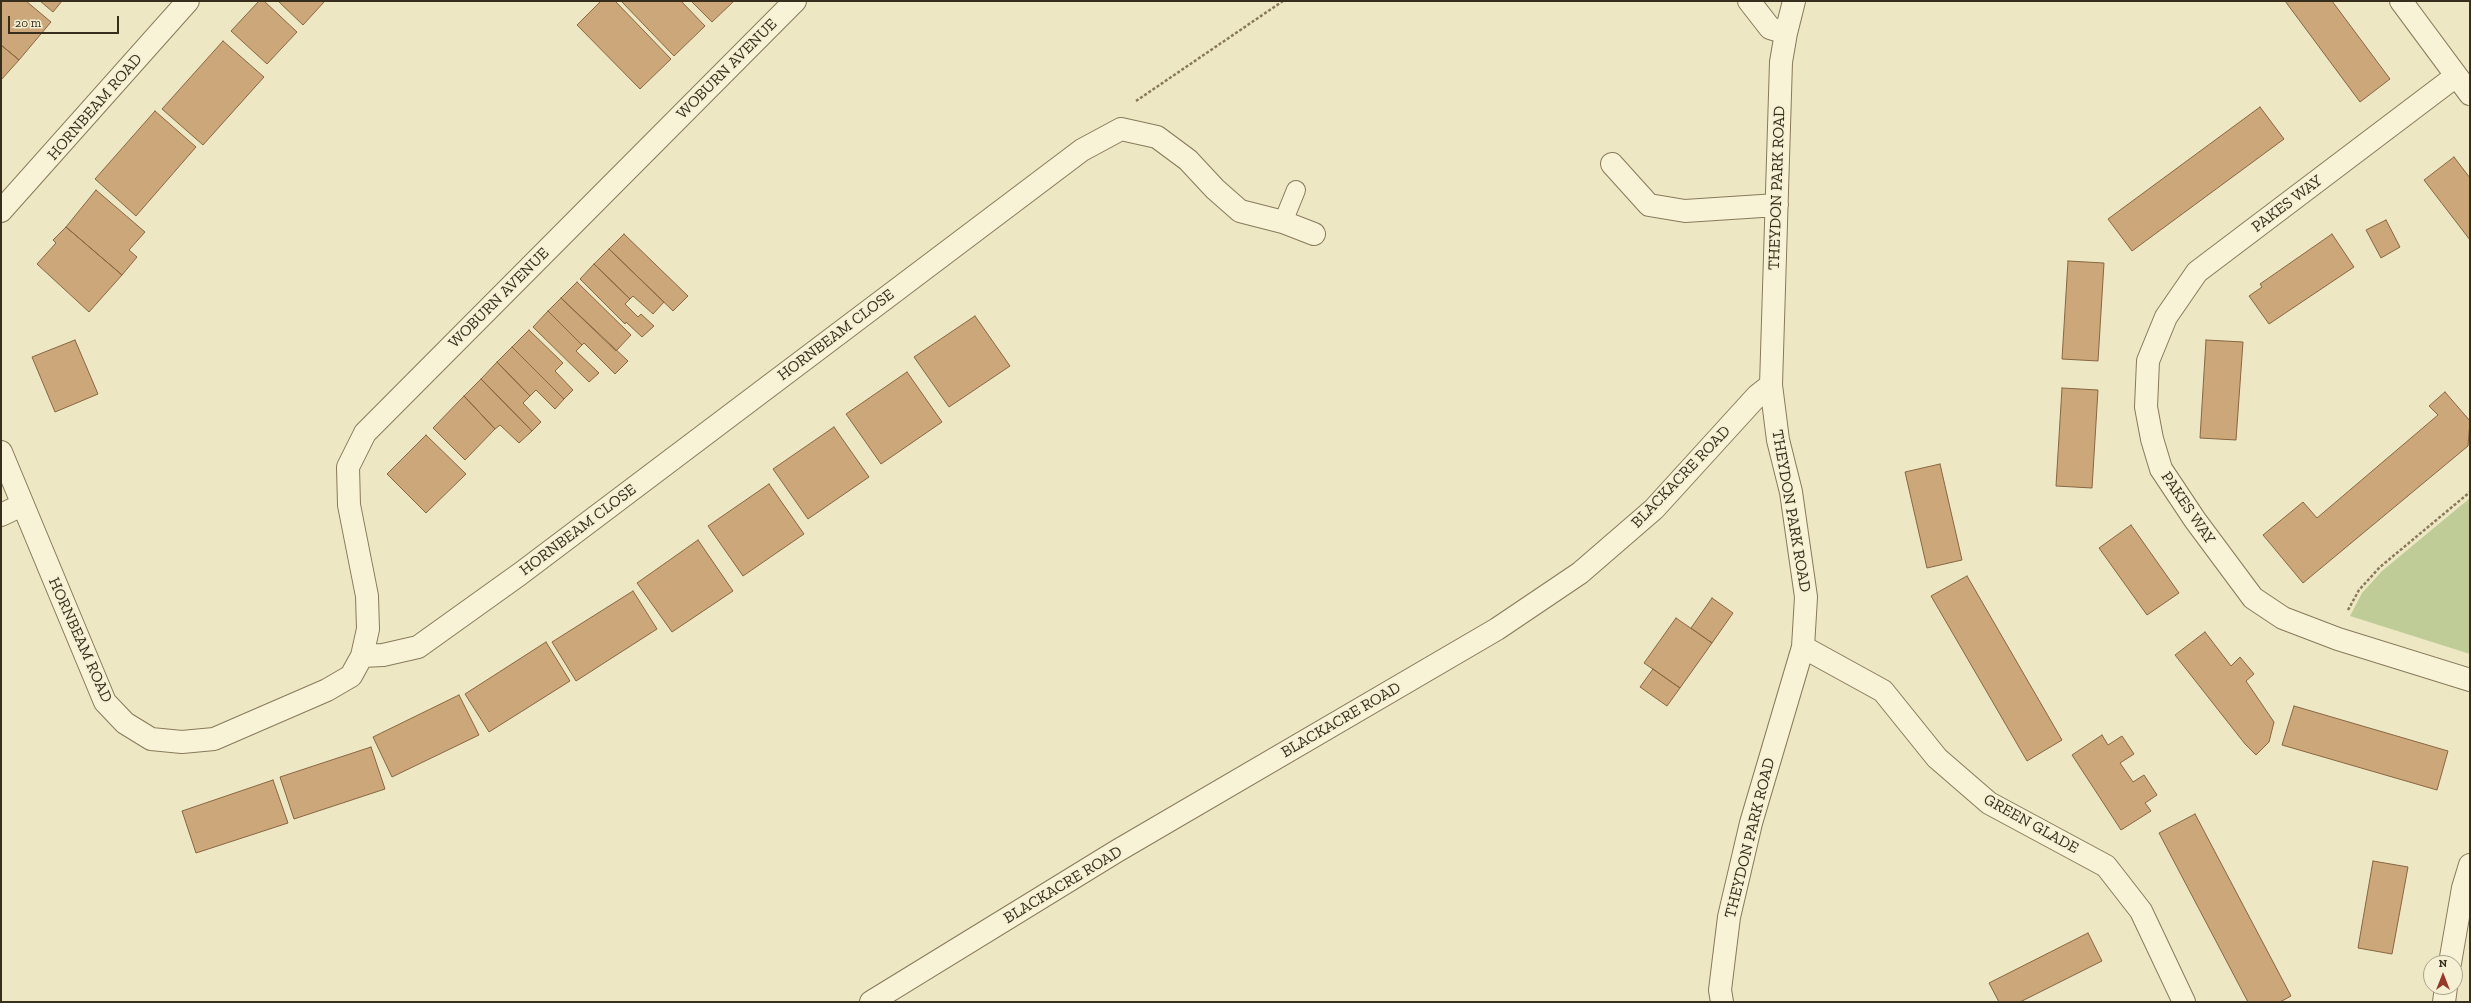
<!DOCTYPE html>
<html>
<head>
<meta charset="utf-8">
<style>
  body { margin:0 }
  #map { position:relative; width:2471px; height:1003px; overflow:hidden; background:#eee7c4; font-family:"Zilla Slab",serif }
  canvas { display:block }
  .frame { position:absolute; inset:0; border:2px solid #382e1e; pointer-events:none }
  .north { position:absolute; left:2423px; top:955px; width:40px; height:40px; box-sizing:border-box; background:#f5f0d3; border:1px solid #a9a28b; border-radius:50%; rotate:0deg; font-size:11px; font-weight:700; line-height:16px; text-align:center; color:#382e1e }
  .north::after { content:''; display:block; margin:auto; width:14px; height:18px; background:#96392b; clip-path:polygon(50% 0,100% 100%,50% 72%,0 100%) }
  .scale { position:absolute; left:8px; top:16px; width:111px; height:18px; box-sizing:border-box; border:2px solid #382e1e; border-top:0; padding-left:5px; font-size:12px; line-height:14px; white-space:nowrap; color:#382e1e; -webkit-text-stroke:3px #f5f0d3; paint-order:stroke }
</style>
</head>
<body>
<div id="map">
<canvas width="2471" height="1003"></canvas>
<div class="frame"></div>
<div class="north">N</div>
<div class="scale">20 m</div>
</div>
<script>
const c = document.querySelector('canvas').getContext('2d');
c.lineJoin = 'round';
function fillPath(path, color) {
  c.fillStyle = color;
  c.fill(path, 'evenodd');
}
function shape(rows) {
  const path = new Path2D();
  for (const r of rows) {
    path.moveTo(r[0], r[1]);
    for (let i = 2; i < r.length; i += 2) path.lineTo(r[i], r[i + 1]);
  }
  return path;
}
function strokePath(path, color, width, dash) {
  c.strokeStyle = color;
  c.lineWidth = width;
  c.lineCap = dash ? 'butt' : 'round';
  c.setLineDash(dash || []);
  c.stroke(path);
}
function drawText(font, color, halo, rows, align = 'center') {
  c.font = font + ' "Zilla Slab",serif';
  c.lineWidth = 3.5;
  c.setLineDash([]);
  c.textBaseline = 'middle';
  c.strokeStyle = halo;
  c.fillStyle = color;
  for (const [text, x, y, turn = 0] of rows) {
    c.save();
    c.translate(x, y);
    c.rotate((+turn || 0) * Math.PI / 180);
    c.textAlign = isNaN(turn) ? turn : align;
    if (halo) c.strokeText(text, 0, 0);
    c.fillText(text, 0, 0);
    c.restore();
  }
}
const green = shape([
  [2470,498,2470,654,2350,616,2362,593,2382,571]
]);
const building = shape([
  [1,1,26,1,51,22,19,60,1,45,1,1],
  [40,1,62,1,53,12,40,1],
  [259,1,264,1,297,32,267,64,231,31,259,1],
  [278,1,325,1,303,25,278,1],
  [601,1,615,1,671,59,640,89,577,25,601,1],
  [621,1,681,1,705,26,674,56,621,1],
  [691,1,734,1,712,22,691,1],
  [2285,1,2332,1,2390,79,2360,102,2285,1],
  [223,41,264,77,203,145,162,109,223,41],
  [1,45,19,60,1,80,1,45],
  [2260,107,2284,139,2132,251,2108,219,2260,107],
  [155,111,196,147,136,216,95,179,155,111],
  [2454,157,2470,178,2470,240,2424,180,2454,157],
  [96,190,145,232,129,250,137,257,122,275,66,227,96,190],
  [2386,220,2400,247,2381,258,2366,230,2386,220],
  [66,227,122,275,89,312,37,264,56,243,53,240,66,227],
  [624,234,688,296,673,311,609,249,624,234],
  [2332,234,2354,267,2269,324,2249,296,2262,287,2260,284,2332,234],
  [609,249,664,302,653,314,633,296,630,299,594,264,609,249],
  [2068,261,2104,263,2098,361,2062,359,2068,261],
  [594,264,630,299,625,304,638,317,641,314,654,326,642,337,626,322,625,324,580,279,594,264],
  [577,282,631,335,616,351,561,298,577,282],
  [561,298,628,361,615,374,584,343,582,345,548,311,561,298],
  [548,311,582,345,576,351,599,373,589,382,533,327,548,311],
  [975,316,1010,366,949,407,914,357,975,316],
  [529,330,563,363,555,371,573,390,564,399,512,347,529,330],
  [75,340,98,394,55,412,32,357,75,340],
  [2206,340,2243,342,2236,440,2200,438,2206,340],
  [512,347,564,399,555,409,536,390,530,396,497,362,512,347],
  [497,362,530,396,523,403,541,422,532,431,481,379,497,362],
  [907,372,942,422,881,464,846,414,907,372],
  [481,379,532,431,519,443,500,425,495,429,464,396,481,379],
  [2062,388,2098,390,2092,488,2056,486,2062,388],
  [2445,392,2470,421,2468,446,2303,583,2263,535,2303,502,2317,518,2438,415,2429,406,2445,392],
  [464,396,495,429,465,460,433,428,464,396],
  [834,427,869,477,808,519,773,469,834,427],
  [426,435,466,474,426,513,387,474,426,435],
  [1940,464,1962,560,1927,568,1905,472,1940,464],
  [769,484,804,534,743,576,708,526,769,484],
  [2131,525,2179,593,2147,615,2099,548,2131,525],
  [698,540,733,591,672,632,637,583,698,540],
  [1967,576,2062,740,2027,761,1931,596,1967,576],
  [633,591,657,629,576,681,552,642,633,591],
  [1712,598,1733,613,1712,643,1691,628,1712,598],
  [1676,618,1712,643,1680,688,1644,663,1676,618],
  [2205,632,2231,666,2240,657,2254,674,2246,681,2274,722,2269,742,2256,755,2245,744,2175,655,2205,632],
  [546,642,570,681,489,732,465,694,546,642],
  [1653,669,1680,688,1667,706,1640,687,1653,669],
  [459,695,479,735,392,777,373,737,459,695],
  [2294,706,2448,751,2437,790,2282,745,2294,706],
  [2102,735,2108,745,2122,736,2134,754,2120,763,2133,782,2144,775,2157,795,2145,803,2151,811,2121,830,2072,755,2102,735],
  [371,747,385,789,294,819,280,777,371,747],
  [273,780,288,823,196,853,182,811,273,780],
  [2195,814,2291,996,2280,1002,2248,1002,2159,833,2195,814],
  [2373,861,2408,867,2392,954,2358,948,2373,861],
  [2088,933,2102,961,2020,1002,1999,1002,1989,983,2088,933]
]);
const path = shape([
  [1136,101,1283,1],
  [2348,610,2359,590,2380,567,2470,492]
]);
const service = shape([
  [1283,222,1296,190]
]);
const minor = shape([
  [1749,1,1770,28,1786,33],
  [2401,1,2470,94],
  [2456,76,2197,272,2166,317,2148,361,2146,407,2152,439,2161,469,2195,520,2253,598,2283,618,2338,639,2470,680],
  [1612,164,1649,205,1685,211,1777,205],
  [1,211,188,1],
  [1,452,105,702,125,723,151,739,182,742,214,739,327,690,351,676,362,656,368,629,367,596,349,505,348,467,365,433,795,1],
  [1,515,22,505],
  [1803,647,1883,691,1937,758,1989,803,2106,866,2141,911,2184,1002],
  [362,656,383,655,418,647,520,574,1082,150,1121,129,1157,137,1188,160,1215,189,1240,211,1283,222,1314,234],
  [2450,963,2463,888,2470,865],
  [871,1002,1117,851,1497,629,1580,573,1654,509,1757,396,1771,385],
  [1722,1002,1720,990,1729,917,1751,823,1803,647,1806,597,1791,492,1778,440,1771,385,1781,62,1786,33,1794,1],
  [2444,1002,2446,987]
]);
const streetNames = [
  ["WOBURN AVENUE",727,69,-45],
  ["HORNBEAM ROAD",95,107,-49],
  ["THEYDON PARK ROAD",1777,188,-88],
  ["PAKES WAY",2287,204,-37],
  ["WOBURN AVENUE",499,298,-45],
  ["HORNBEAM CLOSE",836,335,-37],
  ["BLACKACRE ROAD",1681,477,-46],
  ["PAKES WAY",2188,508,56],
  ["THEYDON PARK ROAD",1791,511,80],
  ["HORNBEAM CLOSE",578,530,-37],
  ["HORNBEAM ROAD",80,640,66],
  ["BLACKACRE ROAD",1341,720,-30],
  ["GREEN GLADE",2031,824,29],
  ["THEYDON PARK ROAD",1750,838,-76],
  ["BLACKACRE ROAD",1063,885,-31]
];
fillPath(green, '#bfcc98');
fillPath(building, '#cba77a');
strokePath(building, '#876641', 1);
strokePath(service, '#88795a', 20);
strokePath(minor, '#88795a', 24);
strokePath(path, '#88795a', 2.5, [3, 2]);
strokePath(service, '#f8f3d7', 18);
strokePath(minor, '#f8f3d7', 22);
drawText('16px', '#382e1e', '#f5f0d3', streetNames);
</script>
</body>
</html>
